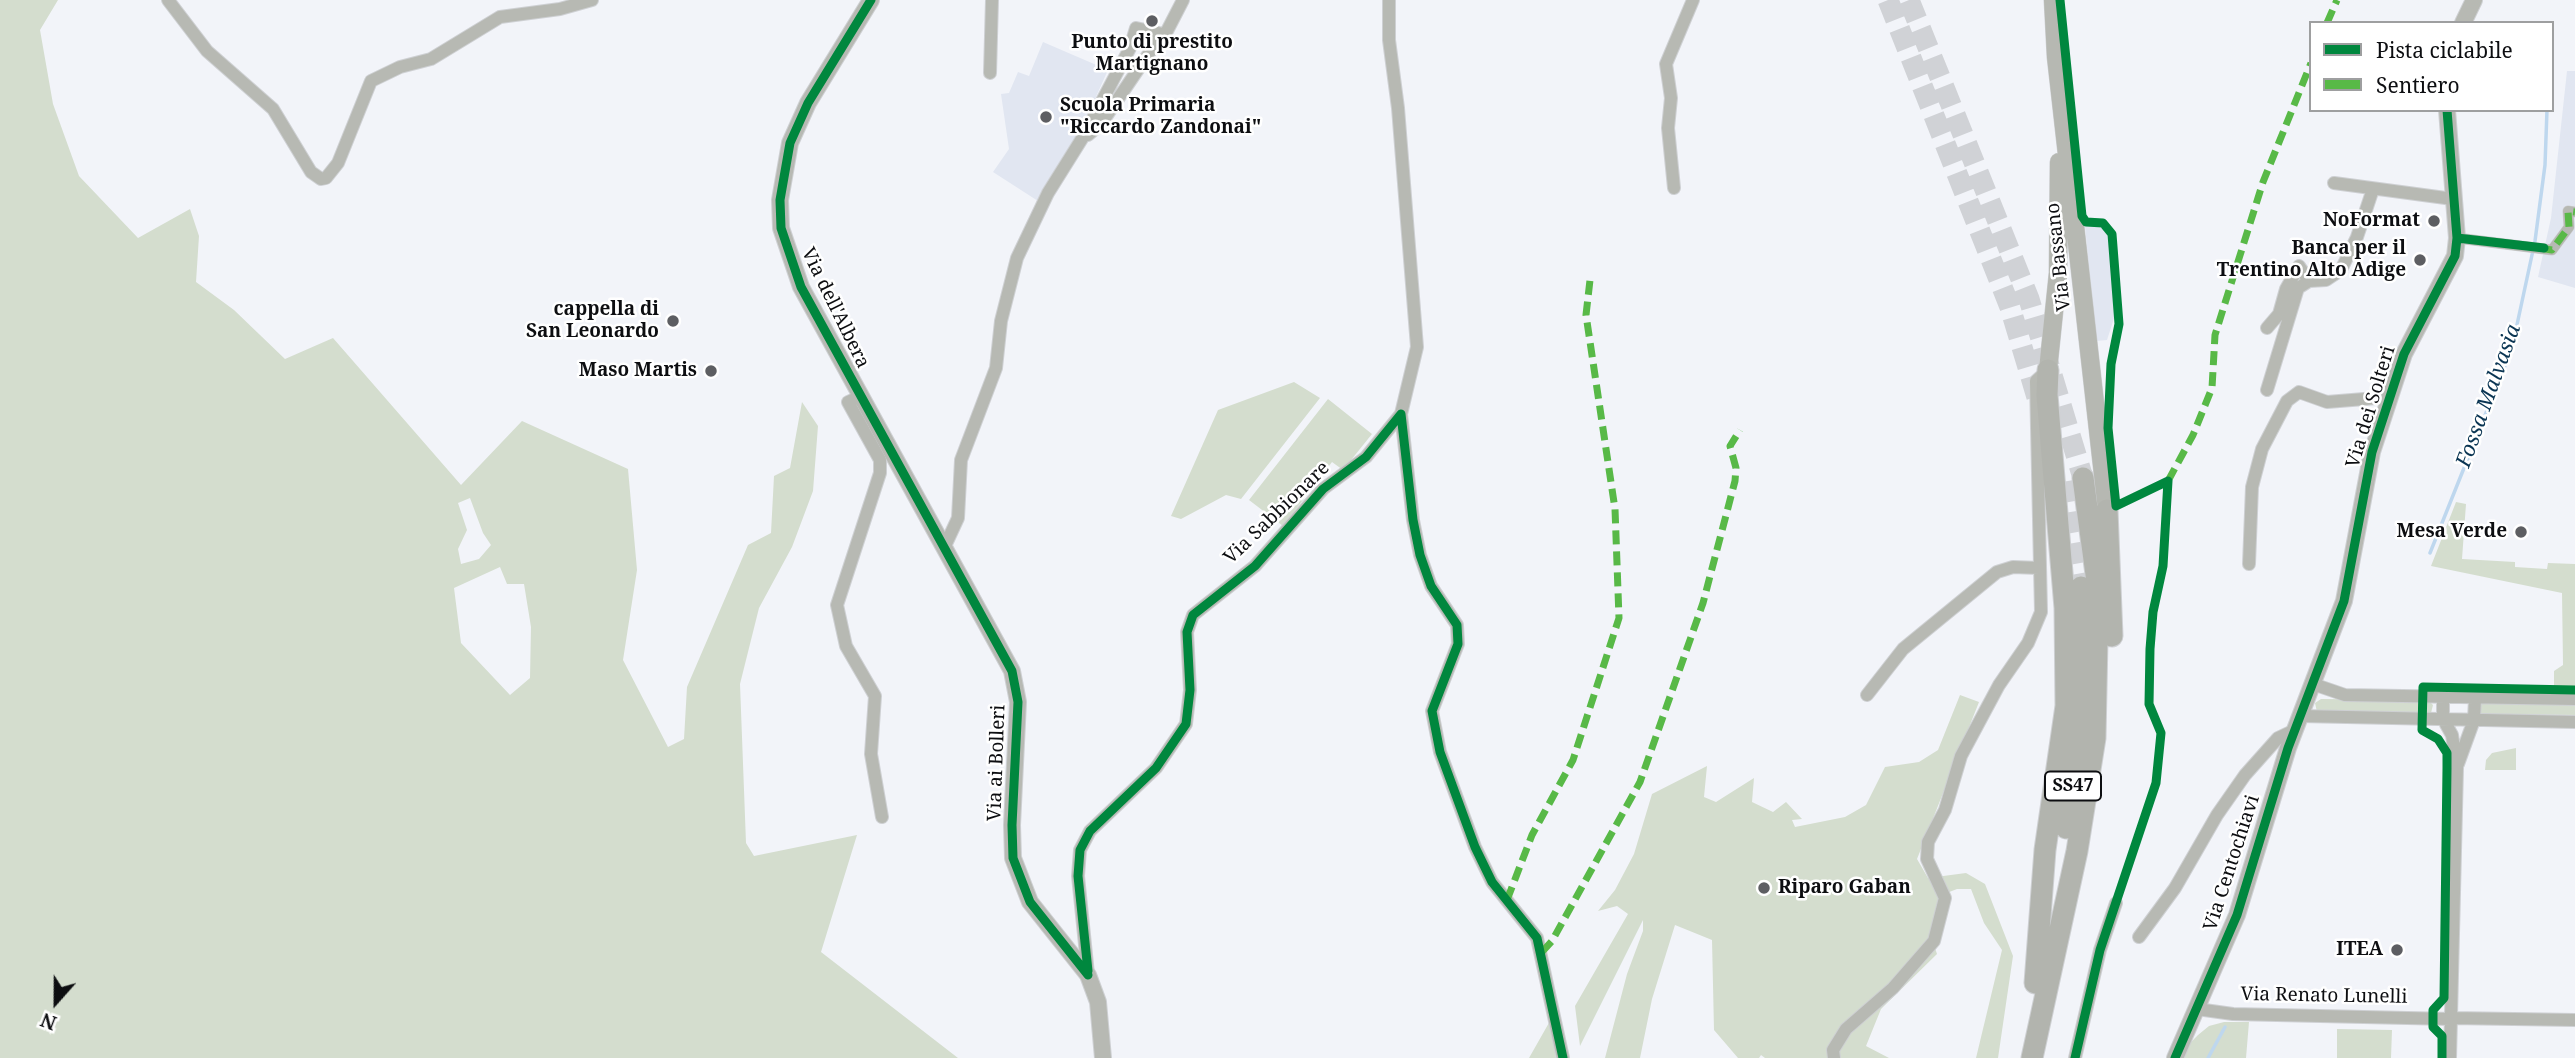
<!DOCTYPE html>
<html>
<head>
<meta charset="utf-8">
<style>
  body { margin:0 }
  #map { position:relative; width:2575px; height:1058px; overflow:hidden; background:#f2f4f9; font-family:"Noto Serif",serif }
  canvas { display:block }
  .legend { position:absolute; left:2309px; top:21px; width:245px; height:91px; box-sizing:border-box; background:#fff; border:2px solid #9e9fa0; margin:0; padding:9px 12px; list-style:none; font-size:21px; color:#0d0e11 }
  .legend li { display:flex; align-items:center; gap:14px; height:35px }
  .legend b { width:35px; border:2px solid #9e9fa0 }
  .north { position:absolute; left:21px; top:967px; width:70px; height:70px; -webkit-text-stroke:5px #fff; paint-order:stroke; rotate:201deg; font-size:19px; font-weight:700; line-height:28px; text-align:center; color:#0d0e11 }
  .north::after { content:''; display:block; margin:auto; width:24px; height:32px; background:#0d0e11; clip-path:polygon(50% 0,100% 100%,50% 72%,0 100%) }
</style>
</head>
<body>
<div id="map">
<canvas width="2575" height="1058"></canvas>
<ul class="legend">
<li><b style="height:9px;background:#00873e"></b>Pista ciclabile</li>
<li><b style="height:9px;background:#58b947"></b>Sentiero</li>
</ul>
<div class="north">N</div>
</div>
<script>
const c = document.querySelector('canvas').getContext('2d');
c.lineJoin = 'round';
function fillPath(path, color) {
  c.fillStyle = color;
  c.fill(path, 'evenodd');
}
function shape(rows) {
  const path = new Path2D();
  for (const r of rows) {
    path.moveTo(r[0], r[1]);
    for (let i = 2; i < r.length; i += 2) path.lineTo(r[i], r[i + 1]);
  }
  return path;
}
function strokePath(path, color, width, dash) {
  c.strokeStyle = color;
  c.lineWidth = width;
  c.lineCap = dash ? 'butt' : 'round';
  c.setLineDash(dash || []);
  c.stroke(path);
}
function drawText(font, color, halo, rows, align = 'center') {
  c.font = font + ' "Noto Serif",serif';
  c.lineWidth = 5;
  c.setLineDash([]);
  c.textBaseline = 'middle';
  c.strokeStyle = halo;
  c.fillStyle = color;
  for (const [text, x, y, turn = 0] of rows) {
    c.save();
    c.translate(x, y);
    c.rotate((+turn || 0) * Math.PI / 180);
    c.textAlign = isNaN(turn) ? turn : align;
    if (halo) c.strokeText(text, 0, 0);
    c.fillText(text, 0, 0);
    c.restore();
  }
}
const built = shape([
  [1043,42,1108,70,1076,141,1038,201,993,172,1009,149,1001,94,1009,93,1018,72,1029,76],
  [2567,71,2575,71,2575,288,2538,277,2551,218],
  [2103,223,2109,232,2116,312,2107,340,2096,341,2085,226]
]);
const green = shape([
  [0,0,58,0,40,30,53,104,79,176,138,238,190,209,199,236,196,282,234,310,285,359,333,338,461,485,522,421,628,469,637,570,623,660,668,747,684,739,687,687,748,545,771,533,774,476,790,468,802,402,818,426,813,491,792,547,759,608,740,684,746,843,754,856,857,835,821,952,958,1058,0,1058],
  [470,498,483,533,491,545,479,559,461,564,458,549,467,530,458,503],
  [500,567,507,584,524,584,531,627,530,678,510,695,461,643,454,588],
  [1294,382,1320,398,1241,499,1226,495,1181,519,1171,516,1218,410],
  [1328,399,1372,434,1343,470,1332,462,1283,526,1249,500],
  [2456,502,2466,504,2462,559,2515,562,2515,567,2547,569,2548,563,2575,564,2575,686,2554,686,2554,671,2563,665,2562,593,2431,566],
  [1960,695,1979,702,1917,859,1928,878,1966,873,1985,884,2013,956,1998,1058,1976,1058,2002,950,1984,923,1971,889,1957,889,1939,896,1930,933,1937,954,1881,1009,1866,1046,1889,1058,1765,1058,1761,1055,1759,1058,1738,1058,1714,1030,1712,940,1675,925,1652,999,1640,1058,1605,1058,1627,974,1643,931,1643,920,1580,1046,1575,1006,1628,914,1617,906,1598,911,1615,890,1634,854,1652,794,1707,766,1704,797,1716,802,1754,778,1752,802,1773,812,1786,802,1802,819,1792,820,1795,827,1845,817,1866,805,1885,767,1919,762,1938,750],
  [2321,699,2428,700,2433,705,2431,713,2317,712,2315,703],
  [2481,702,2575,703,2575,715,2482,714,2479,713],
  [2516,748,2516,770,2485,770,2486,760,2492,753],
  [1550,1021,1556,1058,1529,1058],
  [2224,1022,2249,1022,2246,1058,2184,1058,2191,1042,2198,1035,2209,1026],
  [2337,1029,2392,1030,2391,1058,2337,1058]
]);
const stream = shape([
  [2430,553,2512,348,2535,241,2545,165,2547,110],
  [2208,1058,2225,1027]
]);
const trunkTunnel = shape([
  [1888,0,2010,307,2039,404],
  [1909,0,2029,299,2083,478],
  [2062,482,2081,587]
]);
const pedestrian = shape([
  [2457,238,2552,250,2569,227,2568,211,2575,212]
]);
const minor = shape([
  [168,0,207,51,273,109,311,172,321,179,326,178,338,163,371,81,400,67,431,59,500,17,560,9,592,0],
  [990,73,992,0],
  [1088,135,1101,124,1156,43,1167,31,1183,0],
  [2334,183,2453,199],
  [1674,188,1668,128,1671,98,1666,64,1693,0],
  [2267,328,2279,314,2286,289,2299,266,2309,281],
  [2267,390,2298,288,2309,281,2326,280,2341,270,2357,237,2373,189],
  [859,397,848,402,880,460,880,473,837,605,846,646,875,696,871,754,882,817],
  [1401,414,1413,520,1420,555,1431,586,1457,625,1458,644,1432,711,1440,752,1475,847,1492,882,1537,938,1563,1058],
  [945,546,958,518,961,460,996,368,1001,321,1017,258,1048,193,1083,137,1130,48,1136,28,1163,34],
  [2249,564,2252,487,2262,449,2287,401,2299,392,2327,402,2389,397],
  [2313,684,2345,695,2575,699],
  [1867,695,1903,649,1997,572,2013,567,2039,568],
  [2443,697,2443,719,2452,735,2457,768,2450,1058],
  [2301,716,2575,722],
  [2458,764,2474,720,2475,698],
  [2139,937,2175,888,2217,815,2245,775,2278,738,2295,730],
  [1088,974,1078,876,1080,850,1090,831,1156,768,1186,724,1190,690,1187,632,1193,615,1255,566,1323,489,1366,457,1401,414,1417,347,1398,108,1389,40,1389,0],
  [2197,1009,2233,1014,2451,1019],
  [2452,1018,2575,1020],
  [1834,1058,1833,1050,1846,1029,1893,988,1934,941,1945,898,1927,859,1928,842,1945,810,1961,756,1999,685,2028,643,2041,612,2036,381,2048,370],
  [2075,1058,2100,950,2116,903]
]);
const tertiary = shape([
  [871,0,808,103,790,143,780,200,781,228,801,287,1012,671,1018,702,1012,825,1013,858,1030,902,1088,975,1098,1002,1103,1058],
  [2463,23,2474,0],
  [2175,1058,2237,915,2288,748,2344,601,2372,452,2404,354,2455,256,2457,238,2447,110]
]);
const secondary = shape([
  [2053,0,2056,57,2107,510],
  [2048,370,2058,273,2059,162]
]);
const trunk = shape([
  [2107,510,2112,636],
  [2066,828,2080,735,2084,662,2081,587],
  [2035,983,2045,850,2066,706,2065,608,2047,395,2048,370],
  [2032,1058,2077,851,2095,738,2098,589,2083,478]
]);
const quiet = shape([
  [2327,23,2337,0],
  [2539,248,2552,250,2569,227,2568,211,2575,212],
  [2168,481,2193,435,2212,388,2215,335,2263,182,2311,63],
  [1507,900,1532,835,1573,760,1619,618,1615,509,1586,315,1590,280],
  [1542,952,1552,941,1640,782,1703,603,1735,481,1736,468,1730,446,1740,430]
]);
const cycleway = shape([
  [871,0,808,103,790,143,780,200,781,228,801,287,1012,671,1018,702,1012,825,1013,858,1030,902,1088,975],
  [2060,0,2082,216,2086,222,2103,223,2112,234,2119,324,2111,364,2108,428,2116,506,2168,481],
  [2457,238,2544,248],
  [1401,414,1413,520,1420,555,1431,586,1457,625,1458,644,1432,711,1440,752,1475,847,1492,882,1537,938,1563,1058],
  [1088,971,1078,876,1080,850,1090,831,1156,768,1186,724,1190,690,1187,632,1193,615,1255,566,1323,489,1366,457,1401,414],
  [2075,1058,2100,950,2156,783,2161,733,2149,704,2150,649,2153,612,2163,566,2168,481],
  [2175,1058,2237,915,2288,748,2344,601,2372,452,2404,354,2455,256,2457,238,2447,110],
  [2442,1058,2442,1036,2433,1027,2433,1010,2444,998,2447,768,2447,753,2438,739,2422,730,2423,687,2575,690]
]);
const markers = [
  [1152,21,7,"#5d5e62"],
  [1046,117,7,"#5d5e62"],
  [2434,221,7,"#5d5e62"],
  [2420,260,7,"#5d5e62"],
  [673,321,7,"#5d5e62"],
  [711,371,7,"#5d5e62"],
  [2521,532,7,"#5d5e62"],
  [1764,888,7,"#5d5e62"],
  [2397,950,7,"#5d5e62"]
];
const shields = [
  [2073,786,56]
];
const shieldNames = [
  ["SS47",2073,786]
];
const poiNames = [
  ["Punto di prestito",1152,43,"center"],
  ["Martignano",1152,65,"center"],
  ["Scuola Primaria",1060,106,"left"],
  ["\"Riccardo Zandonai\"",1060,128,"left"],
  ["NoFormat",2420,221],
  ["Banca per il",2406,249],
  ["Trentino Alto Adige",2406,271],
  ["cappella di",659,310],
  ["San Leonardo",659,332],
  ["Maso Martis",697,371],
  ["Mesa Verde",2507,532],
  ["Riparo Gaban",1778,888,"left"],
  ["ITEA",2383,950]
];
const streetNames = [
  ["Via Bassano",2059,257,-96],
  ["Via dell'Albera",835,308,64],
  ["Via dei Solteri",2371,407,-73],
  ["Via Sabbionare",1277,513,-44],
  ["Via ai Bolleri",997,763,-88],
  ["Via Centochiavi",2232,863,-72],
  ["Via Renato Lunelli",2324,996,1]
];
const waterNames = [
  ["Fossa Malvasia",2489,396,-70]
];
fillPath(built, '#e1e6f1');
fillPath(green, '#d4ddce');
strokePath(stream, '#bed7ee', 3.5);
strokePath(trunkTunnel, '#d0d2d6', 21, [21, 10]);
strokePath(pedestrian, '#ced0d3', 11);
strokePath(minor, '#ced0d3', 14);
strokePath(tertiary, '#ced0d3', 18);
strokePath(secondary, '#ced0d3', 19);
strokePath(trunk, '#ced0d3', 23);
strokePath(pedestrian, '#b7b9b3', 10);
strokePath(minor, '#b7b9b3', 12);
strokePath(tertiary, '#b7b9b3', 16);
strokePath(secondary, '#b6b8b2', 18);
strokePath(trunk, '#b2b4ae', 21);
strokePath(quiet, '#58b947', 7, [14, 7]);
strokePath(cycleway, '#00873e', 9);
for (const [x, y, r, color] of markers) {
  const dot = new Path2D();
  dot.arc(x, y, r, 0, 2 * Math.PI);
  c.fillStyle = color;
  c.fill(dot);
  strokePath(dot, '#fff', 2.5);
}
for (const [x, y, w] of shields) {
  const box = new Path2D();
  box.roundRect(x - w / 2, y - 14.5, w, 29, 5);
  c.fillStyle = '#fff';
  c.fill(box);
  strokePath(box, '#0d0e11', 2);
}
drawText('bold 18px', '#0d0e11', null, shieldNames);
drawText('bold 19px', '#0d0e11', '#fff', poiNames, 'right');
drawText('19px', '#0d0e11', '#fff', streetNames);
drawText('italic 21px', '#0a3553', '#fff', waterNames);
</script>
</body>
</html>
